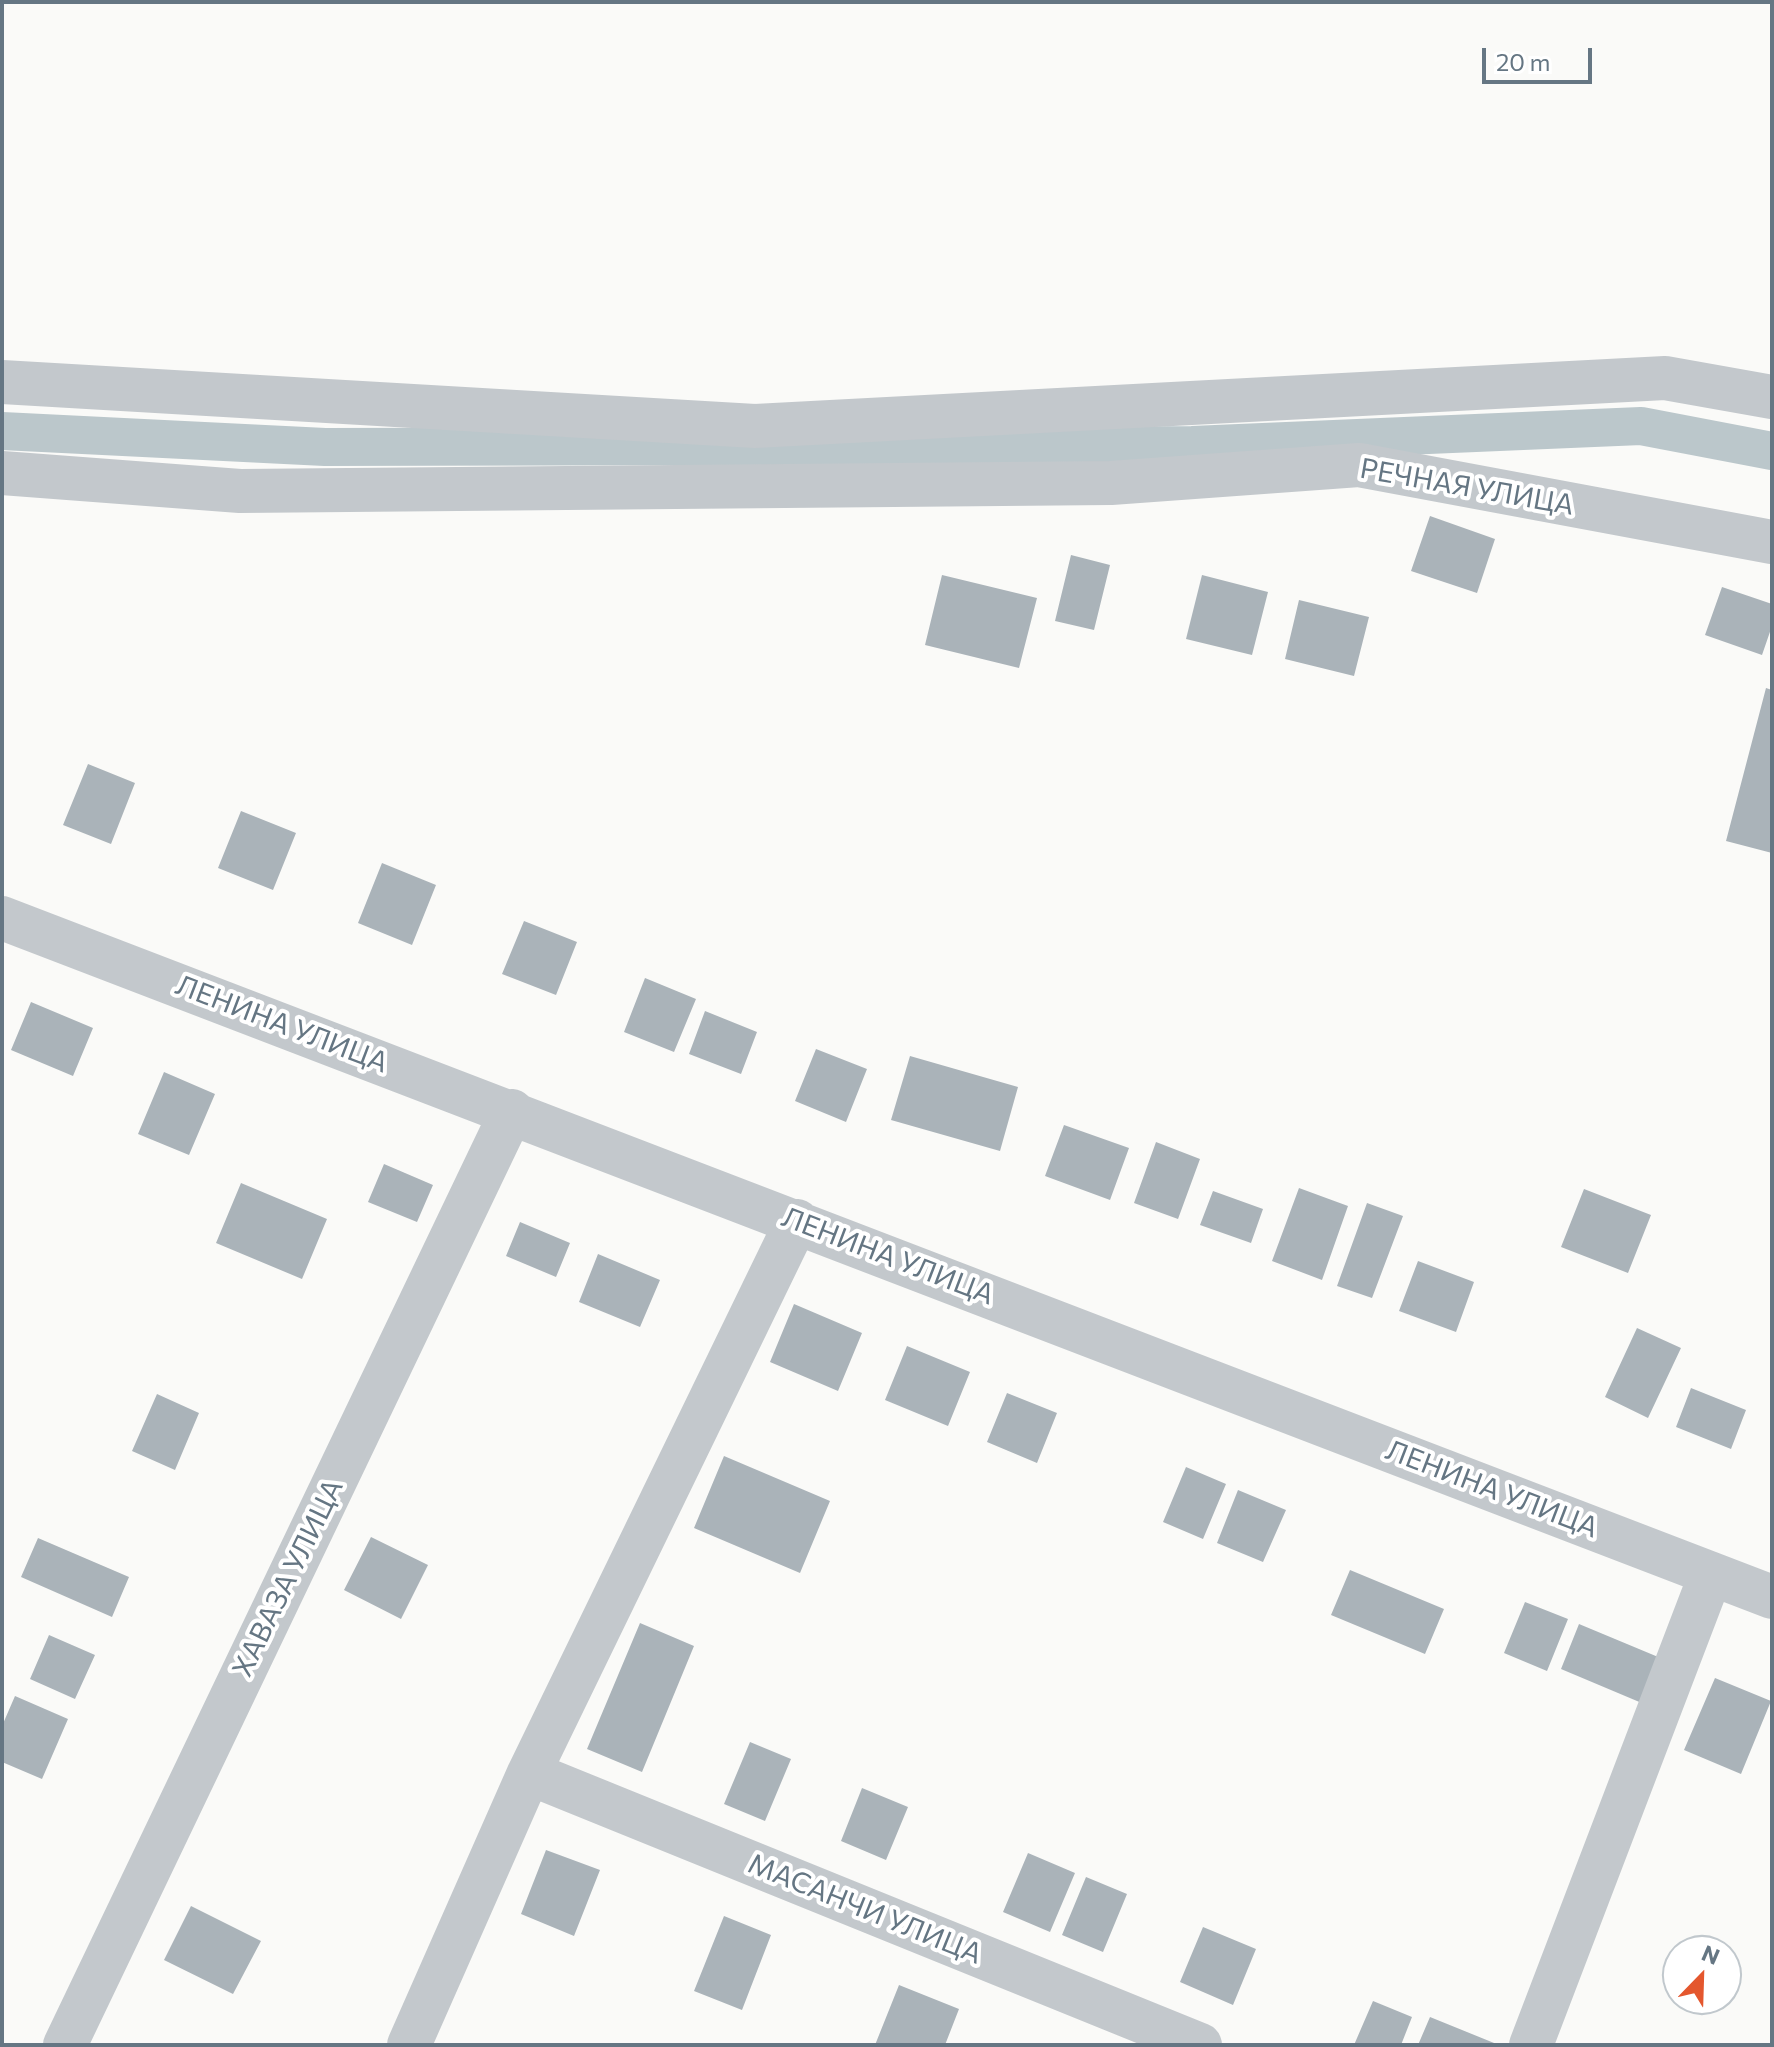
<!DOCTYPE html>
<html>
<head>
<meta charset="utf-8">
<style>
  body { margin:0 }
  #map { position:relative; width:1774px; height:2047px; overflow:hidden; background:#fafaf8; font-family:Commissioner,sans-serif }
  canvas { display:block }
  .frame { position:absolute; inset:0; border:4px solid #657683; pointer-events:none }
  .north { position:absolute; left:1662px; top:1935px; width:80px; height:80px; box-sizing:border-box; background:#fff; border:2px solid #c1c8cd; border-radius:50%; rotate:23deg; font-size:22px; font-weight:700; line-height:32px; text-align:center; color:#657683 }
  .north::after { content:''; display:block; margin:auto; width:28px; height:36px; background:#e4572e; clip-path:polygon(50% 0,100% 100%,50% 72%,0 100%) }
  .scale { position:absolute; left:1482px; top:48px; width:110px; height:36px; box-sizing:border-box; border:4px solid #657683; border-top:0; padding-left:10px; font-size:24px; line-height:28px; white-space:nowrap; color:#657683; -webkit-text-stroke:6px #fff; paint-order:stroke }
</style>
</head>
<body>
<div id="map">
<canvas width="1774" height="2047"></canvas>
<div class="frame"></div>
<div class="north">N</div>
<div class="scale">20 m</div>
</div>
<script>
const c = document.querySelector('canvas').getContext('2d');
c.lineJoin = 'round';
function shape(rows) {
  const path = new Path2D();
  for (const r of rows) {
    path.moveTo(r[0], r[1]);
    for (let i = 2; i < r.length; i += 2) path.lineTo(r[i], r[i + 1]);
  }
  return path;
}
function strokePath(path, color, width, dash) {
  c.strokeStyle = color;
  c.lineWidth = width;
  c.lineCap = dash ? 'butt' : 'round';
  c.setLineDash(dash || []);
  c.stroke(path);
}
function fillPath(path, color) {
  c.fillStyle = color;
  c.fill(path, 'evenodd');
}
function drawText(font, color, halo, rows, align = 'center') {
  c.font = font + ' Commissioner,sans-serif';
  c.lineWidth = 8;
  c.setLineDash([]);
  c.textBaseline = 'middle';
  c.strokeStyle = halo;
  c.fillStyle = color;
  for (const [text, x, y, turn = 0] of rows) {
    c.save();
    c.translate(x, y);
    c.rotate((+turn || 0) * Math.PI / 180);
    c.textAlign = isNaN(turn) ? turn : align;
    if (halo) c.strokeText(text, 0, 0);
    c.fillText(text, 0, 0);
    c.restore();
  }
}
const canal = shape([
  [2,431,325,447,1192,445,1641,426,1772,451]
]);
const building = shape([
  [1430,516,1495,539,1477,593,1411,571],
  [1071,555,1110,565,1094,630,1055,621],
  [942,575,1037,598,1019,668,925,645],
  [1202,575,1268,592,1252,655,1186,639],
  [1722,587,1772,604,1772,626,1762,655,1705,635],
  [1299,600,1369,617,1354,676,1285,659],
  [1766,688,1772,690,1772,853,1726,841],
  [88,764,135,783,111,844,63,825],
  [241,811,296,833,273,890,218,868],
  [382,863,436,885,412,945,358,923],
  [524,921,577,942,556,995,502,974],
  [645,978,696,999,674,1052,624,1032],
  [31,1002,93,1028,73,1076,11,1050],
  [705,1011,757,1032,741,1074,689,1054],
  [816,1049,867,1069,846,1122,795,1101],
  [910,1056,1018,1087,1000,1151,891,1120],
  [164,1072,215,1094,189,1155,138,1134],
  [1064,1125,1129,1148,1110,1200,1045,1176],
  [1156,1142,1200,1159,1178,1219,1134,1203],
  [384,1164,433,1185,417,1222,368,1202],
  [241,1183,327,1219,302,1279,216,1243],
  [1299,1188,1348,1206,1322,1280,1272,1261],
  [1584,1189,1651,1215,1628,1273,1561,1247],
  [1213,1191,1263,1209,1251,1243,1200,1225],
  [1367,1203,1403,1216,1372,1298,1337,1286],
  [520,1222,570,1243,556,1277,506,1256],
  [598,1254,660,1280,640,1327,579,1302],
  [1418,1261,1474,1282,1456,1332,1399,1311],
  [794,1304,862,1333,838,1391,770,1362],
  [1637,1328,1681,1348,1648,1418,1605,1397],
  [907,1346,970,1372,948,1426,885,1400],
  [1691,1388,1746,1410,1731,1449,1676,1427],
  [1007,1393,1057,1413,1037,1463,987,1442],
  [157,1394,199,1413,175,1470,132,1451],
  [724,1456,830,1501,800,1573,694,1528],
  [1186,1467,1226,1484,1203,1539,1163,1522],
  [1238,1490,1286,1510,1263,1562,1217,1543],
  [371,1537,428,1565,401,1619,344,1590],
  [38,1538,129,1577,112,1617,21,1577],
  [1350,1570,1444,1609,1425,1654,1331,1615],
  [1525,1602,1568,1619,1547,1671,1504,1653],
  [640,1623,694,1646,642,1772,587,1749],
  [1579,1624,1675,1664,1656,1709,1561,1669],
  [49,1635,95,1655,75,1699,30,1679],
  [1715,1678,1771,1701,1741,1774,1684,1750],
  [15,1696,68,1719,42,1779,2,1762,2,1726],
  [750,1742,791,1759,765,1821,724,1804],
  [862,1788,908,1807,886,1860,841,1841],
  [546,1850,600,1870,574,1936,521,1914],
  [1028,1853,1075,1873,1050,1932,1003,1912],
  [1086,1877,1127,1894,1103,1952,1062,1935],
  [191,1906,261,1941,233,1994,164,1960],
  [724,1916,771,1935,742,2010,694,1991],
  [1203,1927,1256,1949,1233,2005,1180,1982],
  [899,1985,959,2009,945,2045,875,2045],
  [1373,2001,1412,2017,1401,2045,1354,2045],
  [1430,2017,1499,2045,1418,2045]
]);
const street = shape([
  [2,382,755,426,1665,378,1772,397],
  [2,473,240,491,1111,483,1359,465,1772,542],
  [2,918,1772,1597],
  [529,1773,1200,2045],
  [65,2045,512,1111],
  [409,2045,529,1773,797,1221],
  [1531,2045,1711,1574]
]);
const streetNames = [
  ["РЕЧНАЯ УЛИЦА",1467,487,10],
  ["ЛЕНИНА УЛИЦА",282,1024,21],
  ["ЛЕНИНА УЛИЦА",888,1256,21],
  ["ЛЕНИНА УЛИЦА",1492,1489,21],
  ["ХАВАЗА УЛИЦА",288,1578,-64],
  ["МАСАНЧИ УЛИЦА",865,1909,22]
];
strokePath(canal, '#bbc7cb', 38);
fillPath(building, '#aab3b9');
strokePath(street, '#c3c8cc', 44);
drawText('28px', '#657683', '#fff', streetNames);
</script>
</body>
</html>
